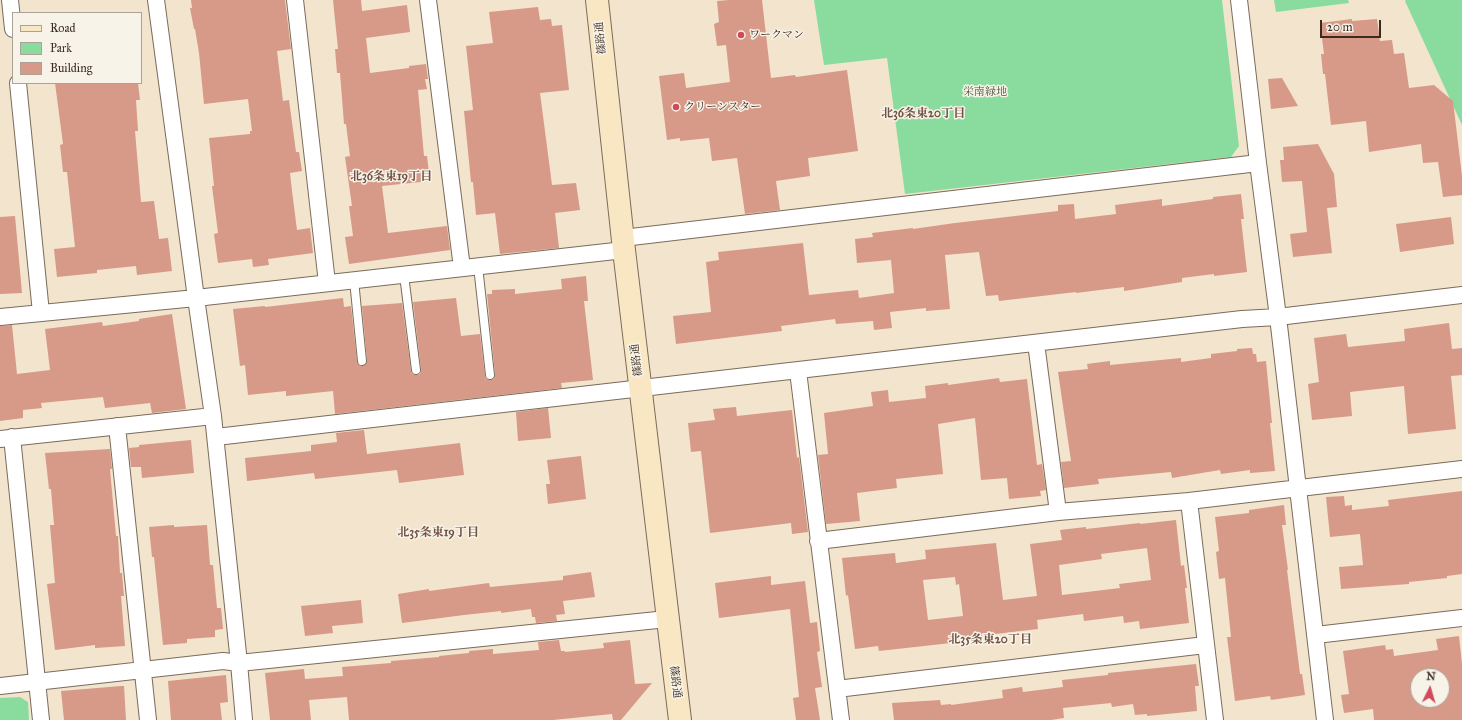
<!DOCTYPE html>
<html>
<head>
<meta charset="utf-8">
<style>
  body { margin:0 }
  #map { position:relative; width:1462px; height:720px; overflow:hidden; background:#f3e4cd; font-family:"IM FELL Great Primer",serif }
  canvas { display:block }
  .legend { position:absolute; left:12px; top:12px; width:130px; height:72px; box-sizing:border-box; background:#f7f3e8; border:1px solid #aca397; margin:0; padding:5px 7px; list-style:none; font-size:12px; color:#3b2a1e }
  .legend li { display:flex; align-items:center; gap:8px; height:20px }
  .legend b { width:20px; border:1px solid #aca397 }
  .north { position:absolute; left:1410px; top:668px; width:40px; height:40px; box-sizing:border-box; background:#f7f3e8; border:1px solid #aca397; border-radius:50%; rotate:5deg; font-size:11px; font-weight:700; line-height:16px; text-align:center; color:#3b2a1e }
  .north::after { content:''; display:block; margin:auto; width:14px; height:18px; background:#d1495b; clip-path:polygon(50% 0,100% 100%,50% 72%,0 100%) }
  .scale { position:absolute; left:1320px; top:20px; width:61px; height:18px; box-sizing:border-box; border:2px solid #3b2a1e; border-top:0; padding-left:5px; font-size:12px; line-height:14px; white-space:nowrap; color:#3b2a1e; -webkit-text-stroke:3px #f7f3e8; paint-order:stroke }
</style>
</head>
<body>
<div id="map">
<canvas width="1462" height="720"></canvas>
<ul class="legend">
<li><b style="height:5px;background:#f9e7c3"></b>Road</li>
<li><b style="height:11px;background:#89dc9e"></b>Park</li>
<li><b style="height:11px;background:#d79988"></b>Building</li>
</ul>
<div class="north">N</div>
<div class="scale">20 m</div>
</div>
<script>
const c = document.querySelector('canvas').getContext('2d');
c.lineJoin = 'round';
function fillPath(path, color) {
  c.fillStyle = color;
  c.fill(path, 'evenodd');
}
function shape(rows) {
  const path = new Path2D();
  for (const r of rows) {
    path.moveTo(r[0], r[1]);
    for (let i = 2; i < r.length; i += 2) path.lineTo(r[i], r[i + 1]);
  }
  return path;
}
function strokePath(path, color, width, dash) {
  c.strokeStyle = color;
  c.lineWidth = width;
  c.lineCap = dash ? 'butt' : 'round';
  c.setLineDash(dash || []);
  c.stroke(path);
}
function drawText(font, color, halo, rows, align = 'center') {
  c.font = font + ' "IM FELL Great Primer","Noto Serif JP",serif';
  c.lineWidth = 3;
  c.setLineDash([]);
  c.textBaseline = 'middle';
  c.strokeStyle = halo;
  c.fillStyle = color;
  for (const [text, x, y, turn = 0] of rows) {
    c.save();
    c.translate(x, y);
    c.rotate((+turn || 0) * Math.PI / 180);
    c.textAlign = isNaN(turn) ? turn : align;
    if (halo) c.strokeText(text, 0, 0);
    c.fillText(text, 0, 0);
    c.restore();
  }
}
const green = shape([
  [814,0,1222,0,1239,146,1231,157,905,194,887,58,824,65],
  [1274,0,1348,0,1349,3,1276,12],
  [1406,0,1462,0,1462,125,1405,1],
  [20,697,28,702,29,720,0,720,0,698]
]);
const building = shape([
  [191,0,285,0,291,49,277,51,283,101,289,100,296,152,299,152,302,171,290,173,292,191,297,230,310,228,313,253,268,259,269,265,253,267,252,259,218,263,214,234,218,233,212,186,214,186,209,138,250,134,250,131,252,131,248,99,204,104,199,53,195,29,194,29,190,8,192,8],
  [333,0,361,0,362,11,407,5,410,32,366,38,370,73,409,68,409,66,426,64,428,79,425,79,427,89,418,90,424,156,427,156,430,181,382,186,388,233,447,226,450,250,349,264,345,237,353,236,349,206,352,206,345,157,350,156,346,124,344,124,340,73,337,73,335,49,338,49],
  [729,0,762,0,771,78,795,75,796,77,847,70,858,151,808,158,810,176,776,181,780,210,745,214,737,158,712,161,709,138,680,141,680,138,667,140,659,76,684,73,686,88,730,82,726,45,717,46,714,24,719,22,717,1],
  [538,7,540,20,551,19,552,26,562,25,569,90,540,93,552,185,576,183,580,210,555,213,559,248,500,254,495,213,476,215,473,182,471,182,464,111,473,110,466,46,493,43,489,12],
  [1352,19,1352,21,1377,19,1380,41,1392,40,1394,54,1404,53,1409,88,1434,85,1453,101,1462,176,1462,195,1443,197,1438,162,1423,163,1421,144,1369,152,1366,121,1331,125,1325,74,1323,74,1321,54,1324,54,1320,23],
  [1282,78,1298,106,1271,109,1268,79],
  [55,83,138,83,140,100,136,100,138,131,135,131,141,202,154,201,159,239,168,238,172,271,137,275,136,266,97,270,97,273,57,277,54,249,75,247,67,172,63,172,60,145,63,144],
  [1318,144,1334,174,1337,207,1327,208,1332,253,1293,257,1290,234,1307,232,1302,181,1282,182,1280,160,1284,160,1283,147],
  [1241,194,1244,219,1241,219,1247,272,1214,276,1214,274,1182,278,1182,282,1124,291,1124,287,1076,293,1076,292,999,301,998,295,986,296,979,252,945,255,950,309,926,311,926,308,890,312,892,328,874,330,873,321,836,324,835,319,781,326,782,331,676,344,673,316,711,312,706,262,719,260,718,252,803,243,809,295,858,290,859,298,894,293,891,260,857,263,855,239,873,237,872,233,913,228,913,229,955,223,1058,211,1058,205,1074,204,1075,219,1116,214,1115,205,1162,199,1162,206,1213,199,1213,197],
  [15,216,22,293,0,294,0,217],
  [1451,217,1454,244,1400,252,1396,224],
  [586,276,588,301,584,301,593,380,561,383,562,388,335,414,333,391,286,396,286,391,248,395,245,365,240,366,233,309,265,306,265,307,343,298,344,307,351,306,357,362,358,364,362,366,365,365,367,360,362,306,402,303,411,371,412,374,416,375,420,374,421,369,413,302,456,298,461,336,480,334,485,376,486,379,490,380,494,379,495,374,487,294,492,294,492,290,515,289,515,294,562,289,561,279],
  [172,314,186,409,152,413,150,403,105,408,103,397,41,403,42,408,23,410,23,418,0,421,0,326,12,325,17,374,50,370,45,329,102,322,103,326,139,321,139,319],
  [1449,323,1452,349,1462,348,1462,375,1451,376,1456,429,1408,434,1404,386,1350,392,1352,416,1312,420,1308,384,1319,382,1314,338,1346,334,1348,347,1405,341,1404,329],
  [1252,348,1253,354,1256,354,1257,362,1266,361,1272,423,1270,423,1275,471,1250,473,1250,470,1221,474,1220,470,1172,478,1171,472,1098,479,1099,484,1064,488,1061,462,1071,461,1058,372,1088,369,1087,364,1110,361,1110,365,1181,358,1181,362,1211,358,1211,354,1237,351,1237,349],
  [999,378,1000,382,1027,379,1037,465,1042,464,1046,490,1040,491,1041,496,1009,499,1007,478,981,480,975,418,938,424,943,474,896,479,897,488,857,493,860,521,826,524,818,455,828,454,824,413,873,406,871,392,888,390,889,402,926,398,925,386,948,383,948,385],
  [736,407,737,416,792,410,797,458,799,457,808,532,792,534,791,523,710,533,701,451,691,452,688,423,715,420,713,409],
  [548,408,551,438,518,441,516,412],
  [364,430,367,454,460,443,464,475,399,483,397,470,315,479,314,473,247,481,245,458,311,451,311,445,337,442,336,433],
  [191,440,194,473,142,478,141,467,131,467,129,448,139,447,139,445],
  [110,449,112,469,110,469,116,536,118,536,120,573,122,573,124,596,121,596,125,646,95,648,95,645,55,650,47,584,55,583,50,525,54,525,51,489,49,489,45,453],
  [581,456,586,499,548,504,546,484,550,484,547,460],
  [1462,491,1462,574,1447,576,1447,578,1409,582,1409,584,1341,589,1339,567,1363,565,1360,534,1330,537,1326,497,1344,496,1345,506,1352,505,1352,510,1389,506,1388,500],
  [1284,505,1286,525,1282,525,1288,570,1287,570,1300,674,1302,674,1305,695,1271,700,1270,696,1235,701,1227,637,1231,637,1225,578,1219,579,1216,552,1219,551,1215,517,1249,513,1249,510],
  [1176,520,1181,566,1184,565,1187,588,1185,588,1189,623,1140,629,1139,621,1124,623,1123,616,1084,621,1083,614,1037,620,1038,629,987,635,988,636,951,641,951,643,879,651,878,646,855,649,848,595,846,596,842,558,895,553,896,563,926,559,925,550,996,543,1003,600,1037,596,1030,544,1062,540,1060,530,1086,527,1086,529,1140,523,1140,524],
  [1147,548,1151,580,1119,584,1120,588,1062,595,1059,565,1102,559,1101,554],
  [955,577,956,585,959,584,963,616,928,620,923,580],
  [174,525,174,527,207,525,210,565,213,565,217,608,221,608,223,629,215,630,215,637,187,639,187,643,163,645,154,557,152,557,149,527],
  [591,572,595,597,563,601,565,614,556,615,557,621,536,623,535,617,532,617,531,609,501,613,501,611,464,615,402,623,398,594,429,589,429,591,489,583,490,587,563,580,563,576],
  [771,576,771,585,805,581,810,623,817,622,820,651,817,652,822,687,815,688,820,720,796,720,793,698,799,697,790,609,719,618,715,583],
  [361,600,363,623,332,626,333,633,305,636,301,606],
  [1459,636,1462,664,1462,720,1374,720,1373,709,1344,713,1341,695,1349,694,1343,651,1385,645,1386,650,1393,649,1394,656,1438,650,1436,639],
  [1418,676,1442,676,1442,700,1418,700],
  [559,640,561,651,565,651,565,652,604,648,603,643,630,640,635,684,652,683,621,720,613,720,612,714,553,720,349,720,347,697,309,700,311,720,270,720,265,673,304,669,305,679,343,676,342,667,391,663,391,661,439,657,439,656,469,653,469,651,493,649,493,654,539,650,538,642],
  [1196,664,1199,686,1195,686,1197,711,1147,716,1147,714,1135,715,1133,704,1112,707,1111,703,1063,708,1064,718,1051,720,894,720,892,703,940,700,941,705,951,704,951,705,1003,698,1002,690,1022,687,1023,692,1063,687,1062,680,1108,675,1108,673],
  [226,675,228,702,220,703,222,720,171,720,168,681],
  [121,686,124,686,126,720,64,720,61,691]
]);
const lane = shape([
  [478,266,490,375],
  [404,275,416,370],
  [354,280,362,361]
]);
const street = shape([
  [10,0,13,29],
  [156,0,196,298,213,416,239,663,244,720],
  [295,0,327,283],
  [428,0,462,268],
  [1239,0,1258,163,1278,317,1325,720],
  [18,83,41,313],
  [623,238,1258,163],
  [0,317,196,298,624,250],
  [1036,343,1058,512],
  [798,371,841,720],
  [117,426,148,720],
  [12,437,41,720],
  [216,437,1242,319,1278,317,1462,295],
  [0,439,213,416],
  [1189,501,1215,720],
  [818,541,1058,512,1189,501,1462,469],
  [1316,635,1462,618],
  [0,686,223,661,239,663,667,619],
  [837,689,1205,645]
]);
const secondary = shape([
  [597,0,624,250,680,720]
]);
const markers = [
  [741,35,4,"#d1495b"],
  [676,107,4,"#d1495b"]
];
const poiNames = [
  ["ワークマン",749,35],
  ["クリーンスター",684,107]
];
const streetNames = [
  ["篠路通",601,38,-96],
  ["篠路通",637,360,-97],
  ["篠路通",675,682,83]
];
const parkNames = [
  ["栄南緑地",985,92]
];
const neighbourhoodNames = [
  ["北36条東20丁目",923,114],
  ["北36条東19丁目",391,177],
  ["北35条東19丁目",438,533],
  ["北35条東20丁目",990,640]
];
fillPath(green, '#89dc9e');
fillPath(building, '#d79988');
strokePath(lane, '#7b6b5b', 10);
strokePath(street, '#7b6b5b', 18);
strokePath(secondary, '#7b6b5b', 24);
strokePath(lane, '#fff', 8);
strokePath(street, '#fff', 16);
strokePath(secondary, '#f9e7c3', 22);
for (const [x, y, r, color] of markers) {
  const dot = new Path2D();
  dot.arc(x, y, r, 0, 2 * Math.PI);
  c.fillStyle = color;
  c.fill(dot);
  strokePath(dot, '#f7f3e8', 1.5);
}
drawText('11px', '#3b2a1e', '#f7f3e8', poiNames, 'left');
drawText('11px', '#3b2a1e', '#f7f3e8', streetNames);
drawText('11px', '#4e563e', '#f7f3e8', parkNames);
drawText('bold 12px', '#725143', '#f7f3e8', neighbourhoodNames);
</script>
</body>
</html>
